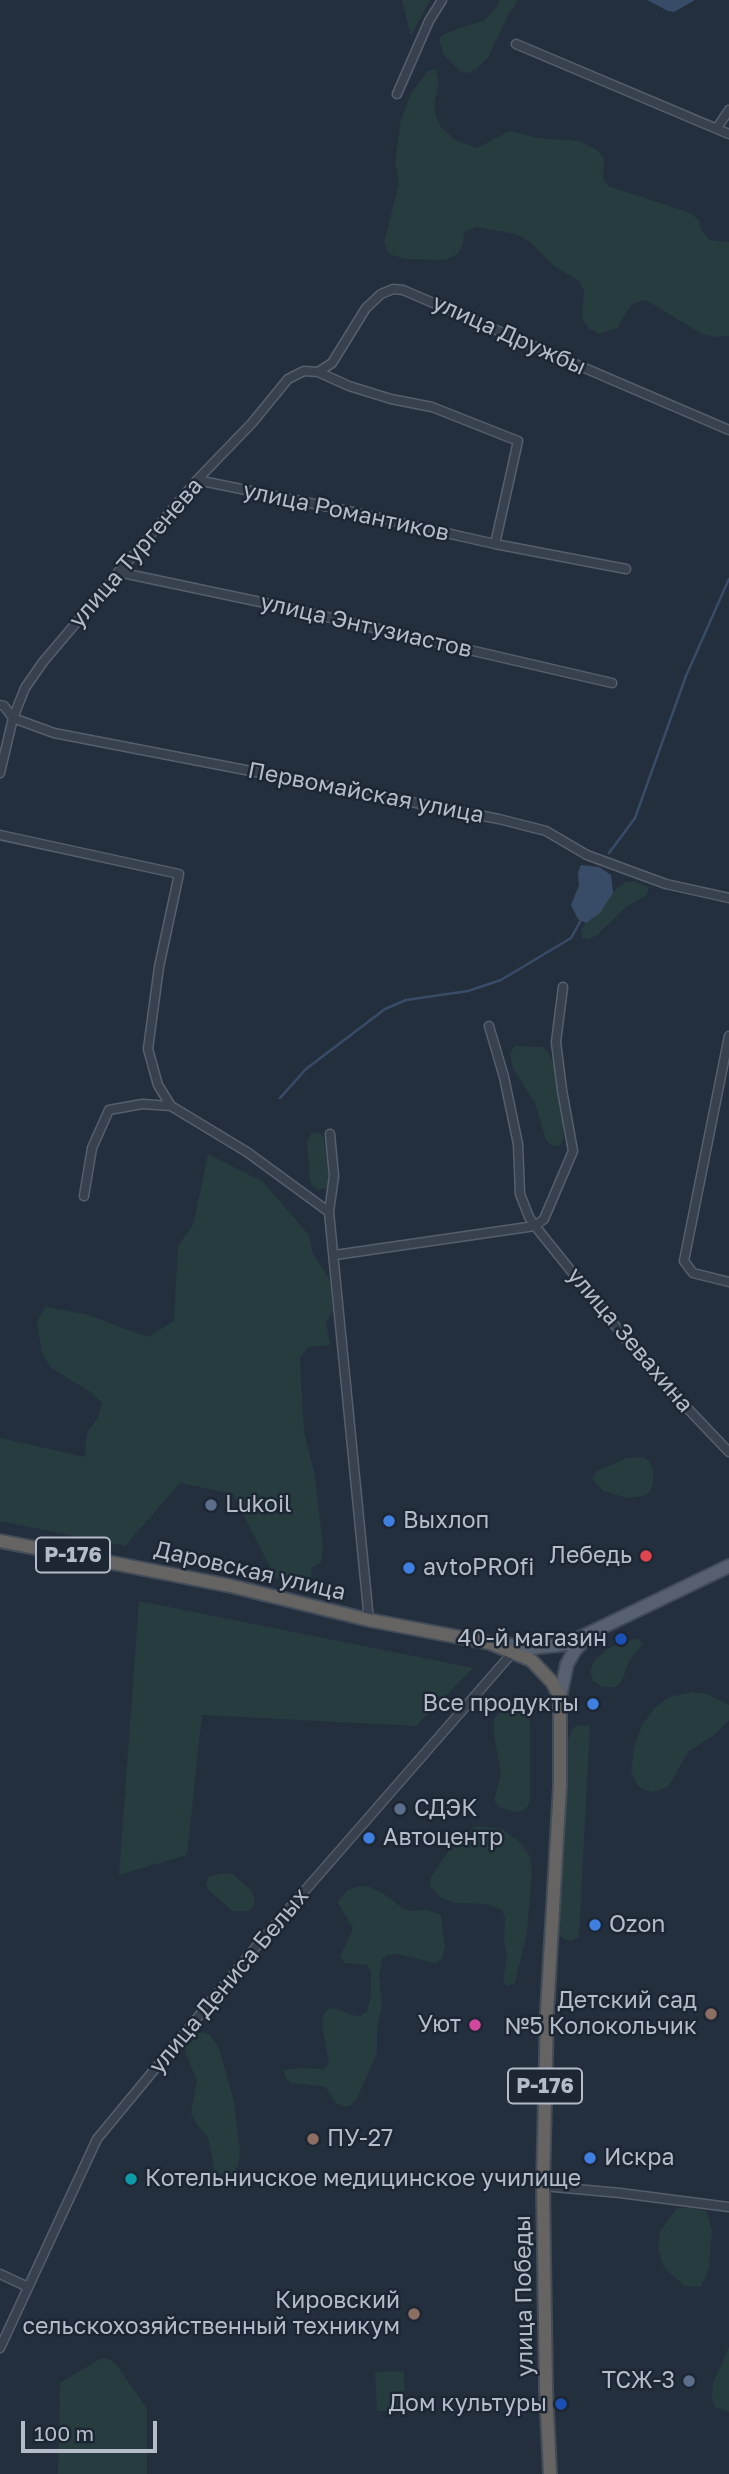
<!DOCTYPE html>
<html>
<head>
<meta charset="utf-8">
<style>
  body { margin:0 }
  #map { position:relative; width:729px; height:2474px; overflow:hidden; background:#242f3e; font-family:"Golos Text",sans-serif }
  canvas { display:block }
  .scale { position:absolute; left:21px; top:2421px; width:136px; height:32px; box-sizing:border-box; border:4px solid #b4bcc9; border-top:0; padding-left:9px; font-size:21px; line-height:24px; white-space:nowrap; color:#b4bcc9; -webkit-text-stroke:5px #1d2633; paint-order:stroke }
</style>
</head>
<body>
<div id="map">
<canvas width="729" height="2474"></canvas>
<div class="scale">100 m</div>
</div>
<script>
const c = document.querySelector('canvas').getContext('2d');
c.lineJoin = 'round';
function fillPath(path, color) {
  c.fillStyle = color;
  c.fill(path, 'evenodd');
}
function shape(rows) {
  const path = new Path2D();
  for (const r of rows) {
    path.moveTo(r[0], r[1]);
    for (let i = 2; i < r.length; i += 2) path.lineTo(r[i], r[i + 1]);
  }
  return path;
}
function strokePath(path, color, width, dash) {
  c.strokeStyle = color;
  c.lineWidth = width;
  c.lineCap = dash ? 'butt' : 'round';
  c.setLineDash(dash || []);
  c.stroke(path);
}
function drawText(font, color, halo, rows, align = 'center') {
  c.font = font + ' "Golos Text",sans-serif';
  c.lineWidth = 5;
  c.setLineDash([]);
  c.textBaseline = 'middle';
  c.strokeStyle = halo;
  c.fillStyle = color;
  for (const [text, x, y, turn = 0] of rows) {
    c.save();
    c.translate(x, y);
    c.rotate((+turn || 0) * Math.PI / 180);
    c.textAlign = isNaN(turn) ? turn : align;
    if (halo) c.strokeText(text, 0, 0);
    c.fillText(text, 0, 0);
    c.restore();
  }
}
const green = shape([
  [402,0,430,0,411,36],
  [499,0,518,0,506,19,488,58,476,69,468,73,461,72,443,54,439,38,446,33,485,20,496,8],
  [436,69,439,82,434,106,436,117,441,127,455,140,477,148,510,131,538,138,579,141,597,150,604,158,603,179,608,186,688,212,699,220,700,228,709,240,729,242,729,336,717,337,702,334,646,300,632,304,617,328,599,334,588,328,582,318,584,290,578,280,554,266,530,242,516,234,476,227,464,232,463,244,458,254,444,260,405,259,389,254,384,243,399,183,395,161,401,120,411,93,428,71],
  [634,881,649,888,647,895,626,907,597,935,590,939,582,938,581,930,586,923,600,913,614,891,626,882],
  [515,1046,542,1047,548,1051,555,1066,564,1124,563,1140,559,1146,551,1145,546,1140,535,1103,513,1068,510,1053],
  [319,1132,324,1138,325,1145,329,1179,327,1187,320,1190,313,1187,310,1180,307,1141,311,1134],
  [208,1154,263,1182,309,1235,313,1254,330,1280,333,1311,326,1322,330,1345,308,1347,300,1358,304,1432,315,1476,323,1547,321,1562,311,1568,312,1580,276,1579,233,1494,180,1483,125,1546,0,1521,0,1438,86,1457,85,1446,88,1431,98,1418,102,1403,91,1392,51,1368,42,1353,37,1322,45,1307,85,1314,148,1337,174,1321,178,1246,193,1225],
  [643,1457,649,1461,653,1469,653,1484,650,1492,643,1496,627,1498,603,1491,592,1479,597,1471,627,1458],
  [139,1601,473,1668,416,1726,202,1715,187,1855,119,1875],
  [637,1639,643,1643,629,1662,621,1682,615,1687,603,1687,593,1681,590,1670,595,1660,606,1650,625,1640],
  [693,1692,707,1694,729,1705,729,1720,714,1735,688,1752,668,1787,653,1792,645,1790,638,1786,631,1772,634,1747,642,1725,656,1707,669,1697],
  [515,1708,523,1708,528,1714,530,1722,530,1799,528,1806,522,1811,514,1812,499,1807,494,1800,501,1774,494,1735,494,1719,499,1713],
  [582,1725,590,1726,579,1937,571,1941,564,1939,558,1934,558,1926,567,1741,574,1727],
  [478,1826,502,1829,521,1843,530,1857,532,1873,527,1932,515,1983,508,1986,503,1981,507,1956,504,1941,505,1917,502,1910,487,1904,455,1903,441,1898,430,1886,431,1877,457,1838],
  [225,1873,232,1874,251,1890,254,1898,254,1906,249,1911,233,1911,209,1891,206,1884,209,1876],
  [361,1886,370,1887,384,1894,404,1909,412,1911,427,1910,441,1915,445,1946,442,1959,435,1963,397,1954,388,1955,382,1959,379,1975,382,2006,377,2029,377,2053,357,2098,352,2105,344,2107,336,2103,328,2090,322,2086,291,2083,285,2078,284,2070,300,2068,324,2069,329,2063,322,2024,323,2016,328,2009,336,2008,351,2015,360,2016,367,2012,371,1994,371,1972,367,1965,345,1963,340,1957,353,1928,337,1902,348,1890],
  [203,2032,210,2035,219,2048,234,2102,240,2151,238,2166,233,2173,226,2176,219,2174,214,2168,208,2137,197,2125,191,2112,197,2081,185,2051,185,2043,190,2036],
  [691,2207,707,2212,712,2231,709,2268,701,2287,684,2286,664,2267,658,2249,660,2232,676,2209],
  [729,2347,729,2412,715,2407,712,2399,713,2383],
  [107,2358,116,2364,147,2409,147,2474,58,2474,60,2383,100,2359],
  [404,2371,405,2410,377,2411,375,2372]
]);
const water = shape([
  [647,0,695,0,674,12,668,11],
  [581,865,599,867,611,875,613,893,600,913,586,923,578,919,571,905,579,885,578,872]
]);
const stream = shape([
  [609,853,635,818,686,676,729,579],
  [280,1098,306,1069,385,1009,406,1000,468,991,501,980,571,938,581,920]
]);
const minor = shape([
  [516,44,729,134],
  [397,94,429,21,442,0],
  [717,128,729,110],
  [318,372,332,363,366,308,381,294,393,289,403,290,729,430],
  [197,480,344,510,495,544,626,569],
  [118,572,284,607,612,683],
  [0,705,4,706,13,718,54,733,499,819,546,831,587,855,644,876,666,884,729,898],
  [0,773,13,718,25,688,43,662,197,480,252,423,288,379,304,371,318,372,349,386,391,399,432,407,518,441,495,544],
  [0,835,179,874,159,967,148,1049,158,1085,171,1106,247,1152,329,1212],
  [489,1026,504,1077,518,1144,520,1194,529,1217,535,1226,544,1219,573,1151,562,1090,556,1042,563,987],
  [729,1036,684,1261,693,1273,729,1282],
  [330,1134,334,1176,329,1212,369,1620],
  [84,1196,92,1148,109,1110,142,1104,171,1106],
  [335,1255,535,1226,650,1369,729,1452],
  [543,2186,620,2193,729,2207],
  [0,2274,28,2287],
  [0,2348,97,2139,260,1942,514,1651]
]);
const primary = shape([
  [496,1643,531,1648,567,1644,729,1566],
  [560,1697,567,1664,575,1650,585,1639]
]);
const trunk = shape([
  [0,1541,231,1586,369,1620,490,1643,531,1660,552,1682,560,1697,560,1786,547,2012,543,2186,546,2390,550,2474]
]);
const markers = [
  [211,1505,7,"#5c6f8a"],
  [389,1521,7,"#3f7fe0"],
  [646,1556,7,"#e0444e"],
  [409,1568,7,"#3f7fe0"],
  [621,1639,7,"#1a4fb4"],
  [593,1704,7,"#3f7fe0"],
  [400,1809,7,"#5c6f8a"],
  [369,1838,7,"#3f7fe0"],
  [595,1925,7,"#3f7fe0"],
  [711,2014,7,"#8d6e63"],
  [475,2025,7,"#d1479c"],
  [313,2139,7,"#8d6e63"],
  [590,2158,7,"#3f7fe0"],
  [131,2179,7,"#0f9aa8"],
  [414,2314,7,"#8d6e63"],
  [689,2381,7,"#5c6f8a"],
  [561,2404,7,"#1a4fb4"]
];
const shields = [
  [73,1555,74],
  [545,2086,74]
];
const shieldNames = [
  ["Р-176",73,1555],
  ["Р-176",545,2086]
];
const streetNames = [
  ["улица Дружбы",509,335,24],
  ["улица Романтиков",346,512,12],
  ["улица Тургенева",136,553,-49],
  ["улица Энтузиастов",366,626,13],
  ["Первомайская улица",366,793,11],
  ["улица Зевахина",630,1340,50],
  ["Даровская улица",250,1571,13],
  ["улица Дениса Белых",229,1981,-50],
  ["улица Победы",524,2296,-91]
];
const poiNames = [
  ["Lukoil",225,1505],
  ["Выхлоп",403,1521],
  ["Лебедь",632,1556,"right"],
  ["avtoPROfi",423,1568],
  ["40-й магазин",607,1639,"right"],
  ["Все продукты",579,1704,"right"],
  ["СДЭК",414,1809],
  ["Автоцентр",383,1838],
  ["Ozon",609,1925],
  ["Детский сад",697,2001,"right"],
  ["№5 Колокольчик",697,2027,"right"],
  ["Уют",461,2025,"right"],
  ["ПУ-27",327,2139],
  ["Искра",604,2158],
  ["Котельничское медицинское училище",145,2179],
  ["Кировский",400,2301,"right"],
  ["сельскохозяйственный техникум",400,2327,"right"],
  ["ТСЖ-3",675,2381,"right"],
  ["Дом культуры",547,2404,"right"]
];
fillPath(green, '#263c3f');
fillPath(water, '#394c67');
strokePath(stream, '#394c67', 2.5);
strokePath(minor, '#565f6c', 11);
strokePath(primary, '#414a57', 16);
strokePath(trunk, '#434c59', 16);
strokePath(minor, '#38414e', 8);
strokePath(primary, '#56606e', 12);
strokePath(trunk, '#656462', 12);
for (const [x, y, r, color] of markers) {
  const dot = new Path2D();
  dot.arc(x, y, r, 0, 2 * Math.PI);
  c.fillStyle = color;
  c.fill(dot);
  strokePath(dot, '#1d2633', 2.5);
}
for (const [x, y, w] of shields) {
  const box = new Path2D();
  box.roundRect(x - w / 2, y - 17.5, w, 35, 5);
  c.fillStyle = '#1d2633';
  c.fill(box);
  strokePath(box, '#b4bcc9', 2);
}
drawText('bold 21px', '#b4bcc9', null, shieldNames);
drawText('23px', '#b4bcc9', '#1d2633', streetNames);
drawText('23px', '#b4bcc9', '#1d2633', poiNames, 'left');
</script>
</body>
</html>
